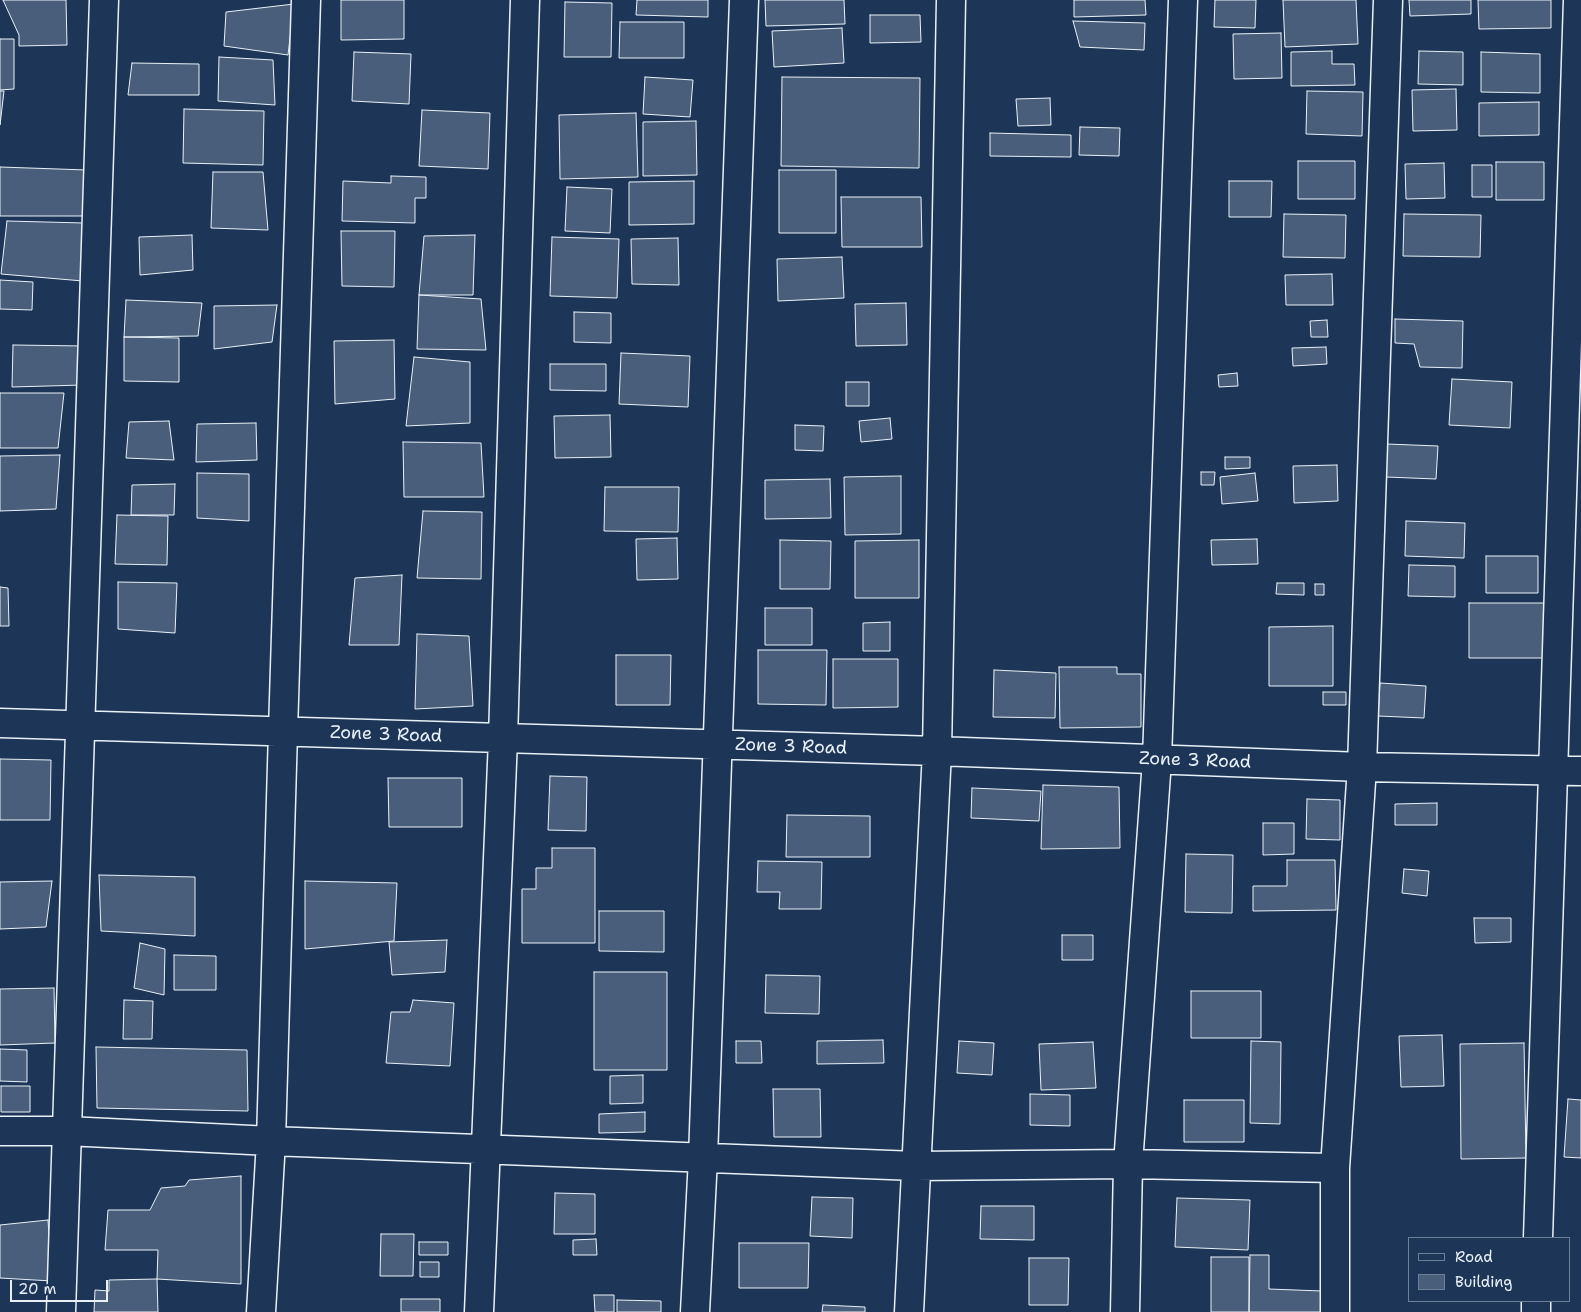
<!DOCTYPE html>
<html>
<head>
<meta charset="utf-8">
<style>
  body { margin:0 }
  #map { position:relative; width:1581px; height:1312px; overflow:hidden; background:#1d3557; font-family:"Shantell Sans",sans-serif }
  canvas { display:block }
  .legend { position:absolute; left:1408px; top:1237px; width:162px; height:65px; box-sizing:border-box; background:#1d3557; border:1px solid #6e8097; margin:0; padding:6px 9px; list-style:none; font-size:15px; color:#e8f1f8 }
  .legend li { display:flex; align-items:center; gap:10px; height:25px }
  .legend b { width:25px; border:1px solid #6e8097 }
  .scale { position:absolute; left:10px; top:1280px; width:98px; height:22px; box-sizing:border-box; border:2px solid #e8f1f8; border-top:0; padding-left:6px; font-size:15px; line-height:18px; white-space:nowrap; color:#e8f1f8; -webkit-text-stroke:4px #1d3557; paint-order:stroke }
</style>
</head>
<body>
<div id="map">
<canvas width="1581" height="1312"></canvas>
<ul class="legend">
<li><b style="height:6px;background:#1d3557"></b>Road</li>
<li><b style="height:14px;background:#495e7a"></b>Building</li>
</ul>
<div class="scale">20 m</div>
</div>
<script>
const c = document.querySelector('canvas').getContext('2d');
c.lineJoin = 'round';
function fillPath(path, color) {
  c.fillStyle = color;
  c.fill(path, 'evenodd');
}
function shape(rows) {
  const path = new Path2D();
  for (const r of rows) {
    path.moveTo(r[0], r[1]);
    for (let i = 2; i < r.length; i += 2) path.lineTo(r[i], r[i + 1]);
  }
  return path;
}
function strokePath(path, color, width, dash) {
  c.strokeStyle = color;
  c.lineWidth = width;
  c.lineCap = dash ? 'butt' : 'round';
  c.setLineDash(dash || []);
  c.stroke(path);
}
function drawText(font, color, halo, rows, align = 'center') {
  c.font = font + ' "Shantell Sans",sans-serif';
  c.lineWidth = 5;
  c.setLineDash([]);
  c.textBaseline = 'middle';
  c.strokeStyle = halo;
  c.fillStyle = color;
  for (const [text, x, y, turn = 0] of rows) {
    c.save();
    c.translate(x, y);
    c.rotate((+turn || 0) * Math.PI / 180);
    c.textAlign = isNaN(turn) ? turn : align;
    if (halo) c.strokeText(text, 0, 0);
    c.fillText(text, 0, 0);
    c.restore();
  }
}
const building = shape([
  [3,0,66,0,67,45,19,46,19,35,3,0],
  [341,0,404,0,404,39,341,40,341,0],
  [637,0,708,0,708,17,636,15,637,0],
  [765,0,844,0,845,24,766,26,765,0],
  [1074,0,1145,0,1146,15,1074,17,1074,0],
  [1215,0,1256,0,1255,28,1214,27,1215,0],
  [1283,0,1356,0,1358,44,1285,47,1283,0],
  [1409,0,1471,0,1471,14,1410,16,1409,0],
  [1478,0,1551,0,1551,28,1479,29,1478,0],
  [565,2,612,3,611,57,564,57,565,2],
  [294,4,288,55,224,46,226,12,294,4],
  [870,15,920,15,921,42,870,43,870,15],
  [1073,21,1145,23,1144,50,1080,47,1073,21],
  [620,22,684,22,684,58,619,58,620,22],
  [842,28,844,63,774,67,772,31,842,28],
  [1281,33,1282,78,1234,79,1233,34,1281,33],
  [0,39,14,39,14,89,0,90,0,39],
  [1332,51,1332,64,1354,64,1355,85,1291,86,1291,52,1332,51],
  [1419,51,1463,52,1463,85,1418,84,1419,51],
  [354,52,411,54,409,104,352,101,354,52],
  [1481,52,1540,54,1540,93,1481,92,1481,52],
  [219,57,273,60,275,105,218,101,219,57],
  [132,63,199,64,199,95,128,95,132,63],
  [645,77,693,80,690,117,643,114,645,77],
  [782,77,920,78,919,168,781,166,782,77],
  [1456,89,1457,130,1413,131,1412,90,1456,89],
  [0,91,4,91,0,125,0,91],
  [1307,91,1363,92,1362,136,1306,134,1307,91],
  [1050,98,1051,125,1018,126,1016,99,1050,98],
  [1539,102,1539,135,1479,136,1479,103,1539,102],
  [184,109,264,111,263,165,183,163,184,109],
  [422,110,490,113,488,169,419,166,422,110],
  [636,113,638,177,560,179,559,115,636,113],
  [696,121,697,175,643,176,643,122,696,121],
  [1080,127,1120,128,1119,156,1079,155,1080,127],
  [990,133,1071,135,1071,157,990,156,990,133],
  [1298,161,1355,161,1355,199,1298,199,1298,161],
  [1496,162,1544,162,1544,200,1496,200,1496,162],
  [1444,163,1445,198,1406,199,1405,164,1444,163],
  [1472,165,1492,165,1492,197,1472,197,1472,165],
  [0,167,87,170,84,216,0,216,0,167],
  [779,170,836,170,836,233,779,233,779,170],
  [213,172,263,172,268,230,211,228,213,172],
  [391,176,426,177,426,198,415,198,415,223,342,221,343,181,391,183,391,176],
  [694,181,694,224,629,225,629,182,694,181],
  [1229,181,1272,181,1271,217,1229,217,1229,181],
  [567,187,612,189,610,233,565,231,567,187],
  [841,197,921,197,922,247,842,247,841,197],
  [1284,214,1346,215,1345,258,1283,257,1284,214],
  [1404,214,1481,215,1480,257,1403,256,1404,214],
  [7,221,84,223,83,281,1,274,7,221],
  [341,231,395,231,394,287,342,286,341,231],
  [192,235,193,270,140,275,139,237,192,235],
  [475,235,473,295,419,295,424,236,475,235],
  [552,237,619,239,617,298,550,296,552,237],
  [678,238,679,285,632,284,631,239,678,238],
  [842,257,844,298,778,301,777,259,842,257],
  [1332,274,1333,305,1286,305,1285,275,1332,274],
  [0,280,33,282,32,310,0,309,0,280],
  [419,295,481,299,486,350,417,349,419,295],
  [126,300,202,303,198,336,124,337,126,300],
  [906,303,907,345,856,346,855,304,906,303],
  [277,305,272,342,214,349,214,306,277,305],
  [574,312,611,313,611,343,574,342,574,312],
  [1395,319,1463,321,1462,368,1420,367,1414,344,1395,343,1395,319],
  [1327,320,1328,337,1311,337,1310,321,1327,320],
  [124,337,179,338,179,382,124,381,124,337],
  [394,340,395,399,335,404,334,341,394,340],
  [13,345,84,346,83,385,12,387,13,345],
  [1326,347,1327,364,1293,366,1292,348,1326,347],
  [621,353,690,356,688,407,619,404,621,353],
  [414,357,470,362,470,423,406,426,414,357],
  [550,364,606,364,606,391,550,390,550,364],
  [1237,373,1238,386,1219,387,1218,375,1237,373],
  [1452,379,1512,382,1510,428,1449,425,1452,379],
  [846,382,869,382,869,406,846,406,846,382],
  [0,393,64,393,58,448,0,448,0,393],
  [610,415,611,457,555,458,554,416,610,415],
  [890,418,892,439,861,442,859,421,890,418],
  [169,421,174,460,126,458,129,422,169,421],
  [256,423,257,460,196,462,197,424,256,423],
  [795,425,824,426,823,451,795,450,795,425],
  [403,442,481,443,484,497,404,497,403,442],
  [1387,444,1438,446,1436,479,1386,477,1387,444],
  [60,455,56,509,0,511,0,456,60,455],
  [1225,457,1250,457,1250,468,1225,469,1225,457],
  [1337,465,1338,501,1294,503,1293,466,1337,465],
  [1201,472,1215,472,1214,485,1201,485,1201,472],
  [197,473,249,474,249,521,197,518,197,473],
  [1255,473,1258,501,1222,504,1220,477,1255,473],
  [901,476,901,534,845,535,844,477,901,476],
  [830,479,831,518,765,519,765,480,830,479],
  [175,484,174,515,131,515,132,485,175,484],
  [605,487,679,487,678,532,604,531,605,487],
  [423,511,482,512,481,579,417,578,423,511],
  [117,515,168,516,167,565,115,564,117,515],
  [1406,521,1465,523,1464,558,1405,556,1406,521],
  [677,538,678,579,637,580,636,539,677,538],
  [1257,539,1258,564,1212,565,1211,540,1257,539],
  [780,540,831,541,830,589,780,589,780,540],
  [919,540,919,598,855,598,855,541,919,540],
  [1486,556,1538,556,1538,593,1486,593,1486,556],
  [1409,565,1455,566,1455,597,1408,596,1409,565],
  [402,575,399,645,349,645,355,578,402,575],
  [118,582,177,583,175,633,118,629,118,582],
  [1277,583,1304,583,1304,595,1276,594,1277,583],
  [1315,584,1324,584,1324,595,1315,595,1315,584],
  [0,587,8,588,9,626,0,626,0,587],
  [1469,603,1546,603,1546,658,1469,658,1469,603],
  [765,608,812,608,812,645,765,645,765,608],
  [890,622,890,651,863,651,863,623,890,622],
  [1333,626,1333,686,1269,686,1269,627,1333,626],
  [417,634,469,636,473,706,415,709,417,634],
  [758,650,827,650,826,705,758,704,758,650],
  [616,655,671,655,670,705,616,705,616,655],
  [833,659,898,659,898,707,833,708,833,659],
  [1059,667,1117,667,1117,674,1141,674,1141,727,1060,728,1059,667],
  [994,670,1056,673,1055,718,993,717,994,670],
  [1380,683,1426,686,1424,718,1378,716,1380,683],
  [1323,692,1346,692,1346,705,1323,705,1323,692],
  [0,759,51,760,50,820,0,820,0,759],
  [550,776,587,777,586,831,548,830,550,776],
  [388,778,462,778,462,827,389,827,388,778],
  [1043,785,1119,787,1120,848,1041,849,1043,785],
  [972,788,1041,791,1039,821,971,818,972,788],
  [1307,799,1340,800,1340,840,1306,839,1307,799],
  [1437,803,1437,825,1395,825,1395,804,1437,803],
  [787,815,870,816,870,857,786,857,787,815],
  [1263,823,1294,823,1294,854,1263,855,1263,823],
  [552,848,595,848,595,943,522,943,522,889,536,889,536,868,552,868,552,848],
  [1186,854,1233,855,1232,913,1185,912,1186,854],
  [1287,860,1335,860,1336,910,1253,911,1253,886,1287,886,1287,860],
  [758,861,822,862,821,909,779,909,780,892,757,892,758,861],
  [1404,869,1429,871,1427,896,1402,893,1404,869],
  [99,875,195,877,195,936,101,931,99,875],
  [52,881,46,927,0,929,0,882,52,881],
  [305,881,397,883,394,941,305,949,305,881],
  [599,911,664,911,664,952,599,951,599,911],
  [1474,918,1511,918,1511,942,1475,943,1474,918],
  [1062,935,1093,935,1093,960,1062,960,1062,935],
  [447,940,445,972,392,975,389,942,447,940],
  [140,943,165,949,164,995,134,988,140,943],
  [174,955,216,956,216,990,174,990,174,955],
  [594,972,667,972,667,1070,594,1070,594,972],
  [766,975,820,976,819,1014,765,1013,766,975],
  [54,988,55,1043,0,1045,0,989,54,988],
  [1191,991,1261,991,1261,1038,1191,1038,1191,991],
  [124,1000,153,1001,152,1039,123,1039,124,1000],
  [413,1000,454,1003,450,1066,386,1063,391,1012,410,1012,413,1000],
  [1442,1035,1444,1086,1401,1087,1399,1036,1442,1035],
  [883,1040,884,1063,817,1064,817,1041,883,1040],
  [736,1041,761,1041,762,1063,736,1063,736,1041],
  [959,1041,994,1043,992,1075,957,1073,959,1041],
  [1251,1041,1281,1042,1280,1124,1250,1123,1251,1041],
  [1093,1042,1096,1088,1041,1090,1039,1044,1093,1042],
  [1524,1043,1526,1158,1461,1159,1460,1044,1524,1043],
  [96,1047,247,1050,248,1111,97,1108,96,1047],
  [0,1049,27,1050,27,1082,0,1081,0,1049],
  [643,1075,643,1103,610,1104,610,1076,643,1075],
  [1,1086,30,1086,30,1112,1,1112,1,1086],
  [773,1089,820,1089,821,1137,774,1137,773,1089],
  [1030,1094,1070,1095,1070,1126,1030,1125,1030,1094],
  [1568,1099,1581,1100,1581,1158,1564,1157,1568,1099],
  [1184,1100,1244,1100,1244,1142,1184,1142,1184,1100],
  [645,1112,645,1132,599,1133,599,1114,645,1112],
  [241,1176,241,1284,157,1279,158,1250,105,1250,108,1210,150,1210,161,1188,185,1186,189,1180,241,1176],
  [555,1193,595,1194,595,1234,554,1234,555,1193],
  [812,1197,853,1198,852,1238,810,1236,812,1197],
  [1177,1198,1250,1200,1248,1250,1175,1247,1177,1198],
  [981,1206,1034,1206,1034,1240,980,1239,981,1206],
  [48,1220,52,1281,0,1278,0,1225,48,1220],
  [381,1234,414,1234,413,1276,380,1276,381,1234],
  [596,1239,597,1255,573,1255,573,1240,596,1239],
  [419,1242,448,1242,448,1255,419,1255,419,1242],
  [739,1243,809,1243,808,1288,739,1288,739,1243],
  [1250,1255,1269,1255,1269,1289,1322,1291,1322,1312,1249,1312,1250,1255],
  [1211,1257,1249,1257,1249,1312,1211,1312,1211,1257],
  [1029,1258,1069,1258,1068,1305,1029,1305,1029,1258],
  [420,1262,439,1262,439,1277,420,1277,420,1262],
  [157,1279,158,1312,94,1312,95,1290,109,1291,109,1280,157,1279],
  [594,1295,614,1295,614,1312,595,1312,594,1295],
  [401,1299,440,1299,440,1312,401,1312,401,1299],
  [617,1300,661,1301,661,1312,617,1312,617,1300],
  [823,1305,865,1307,865,1312,822,1312,823,1305]
]);
const street = shape([
  [0,723,937,751,1362,767,1581,771],
  [0,1131,67,1131,271,1141,916,1166,1128,1164,1335,1168],
  [1538,1238,1578,0],
  [61,1312,104,0],
  [261,1312,271,1141,283,731,306,0],
  [479,1312,503,739,525,0],
  [695,1312,703,1158,744,0],
  [909,1312,937,751,951,0],
  [1125,1312,1128,1164,1157,760,1183,0],
  [1335,1312,1335,1168,1362,767,1388,0],
  [1536,1312,1536,1301]
]);
const streetNames = [
  ["Zone 3 Road",386,735,2],
  ["Zone 3 Road",791,747,2],
  ["Zone 3 Road",1195,761,2]
];
fillPath(building, '#495e7a');
strokePath(building, '#e8f1f8', 1);
strokePath(street, '#e8f1f8', 31);
strokePath(street, '#1d3557', 28);
drawText('18px', '#e8f1f8', '#1d3557', streetNames);
</script>
</body>
</html>
